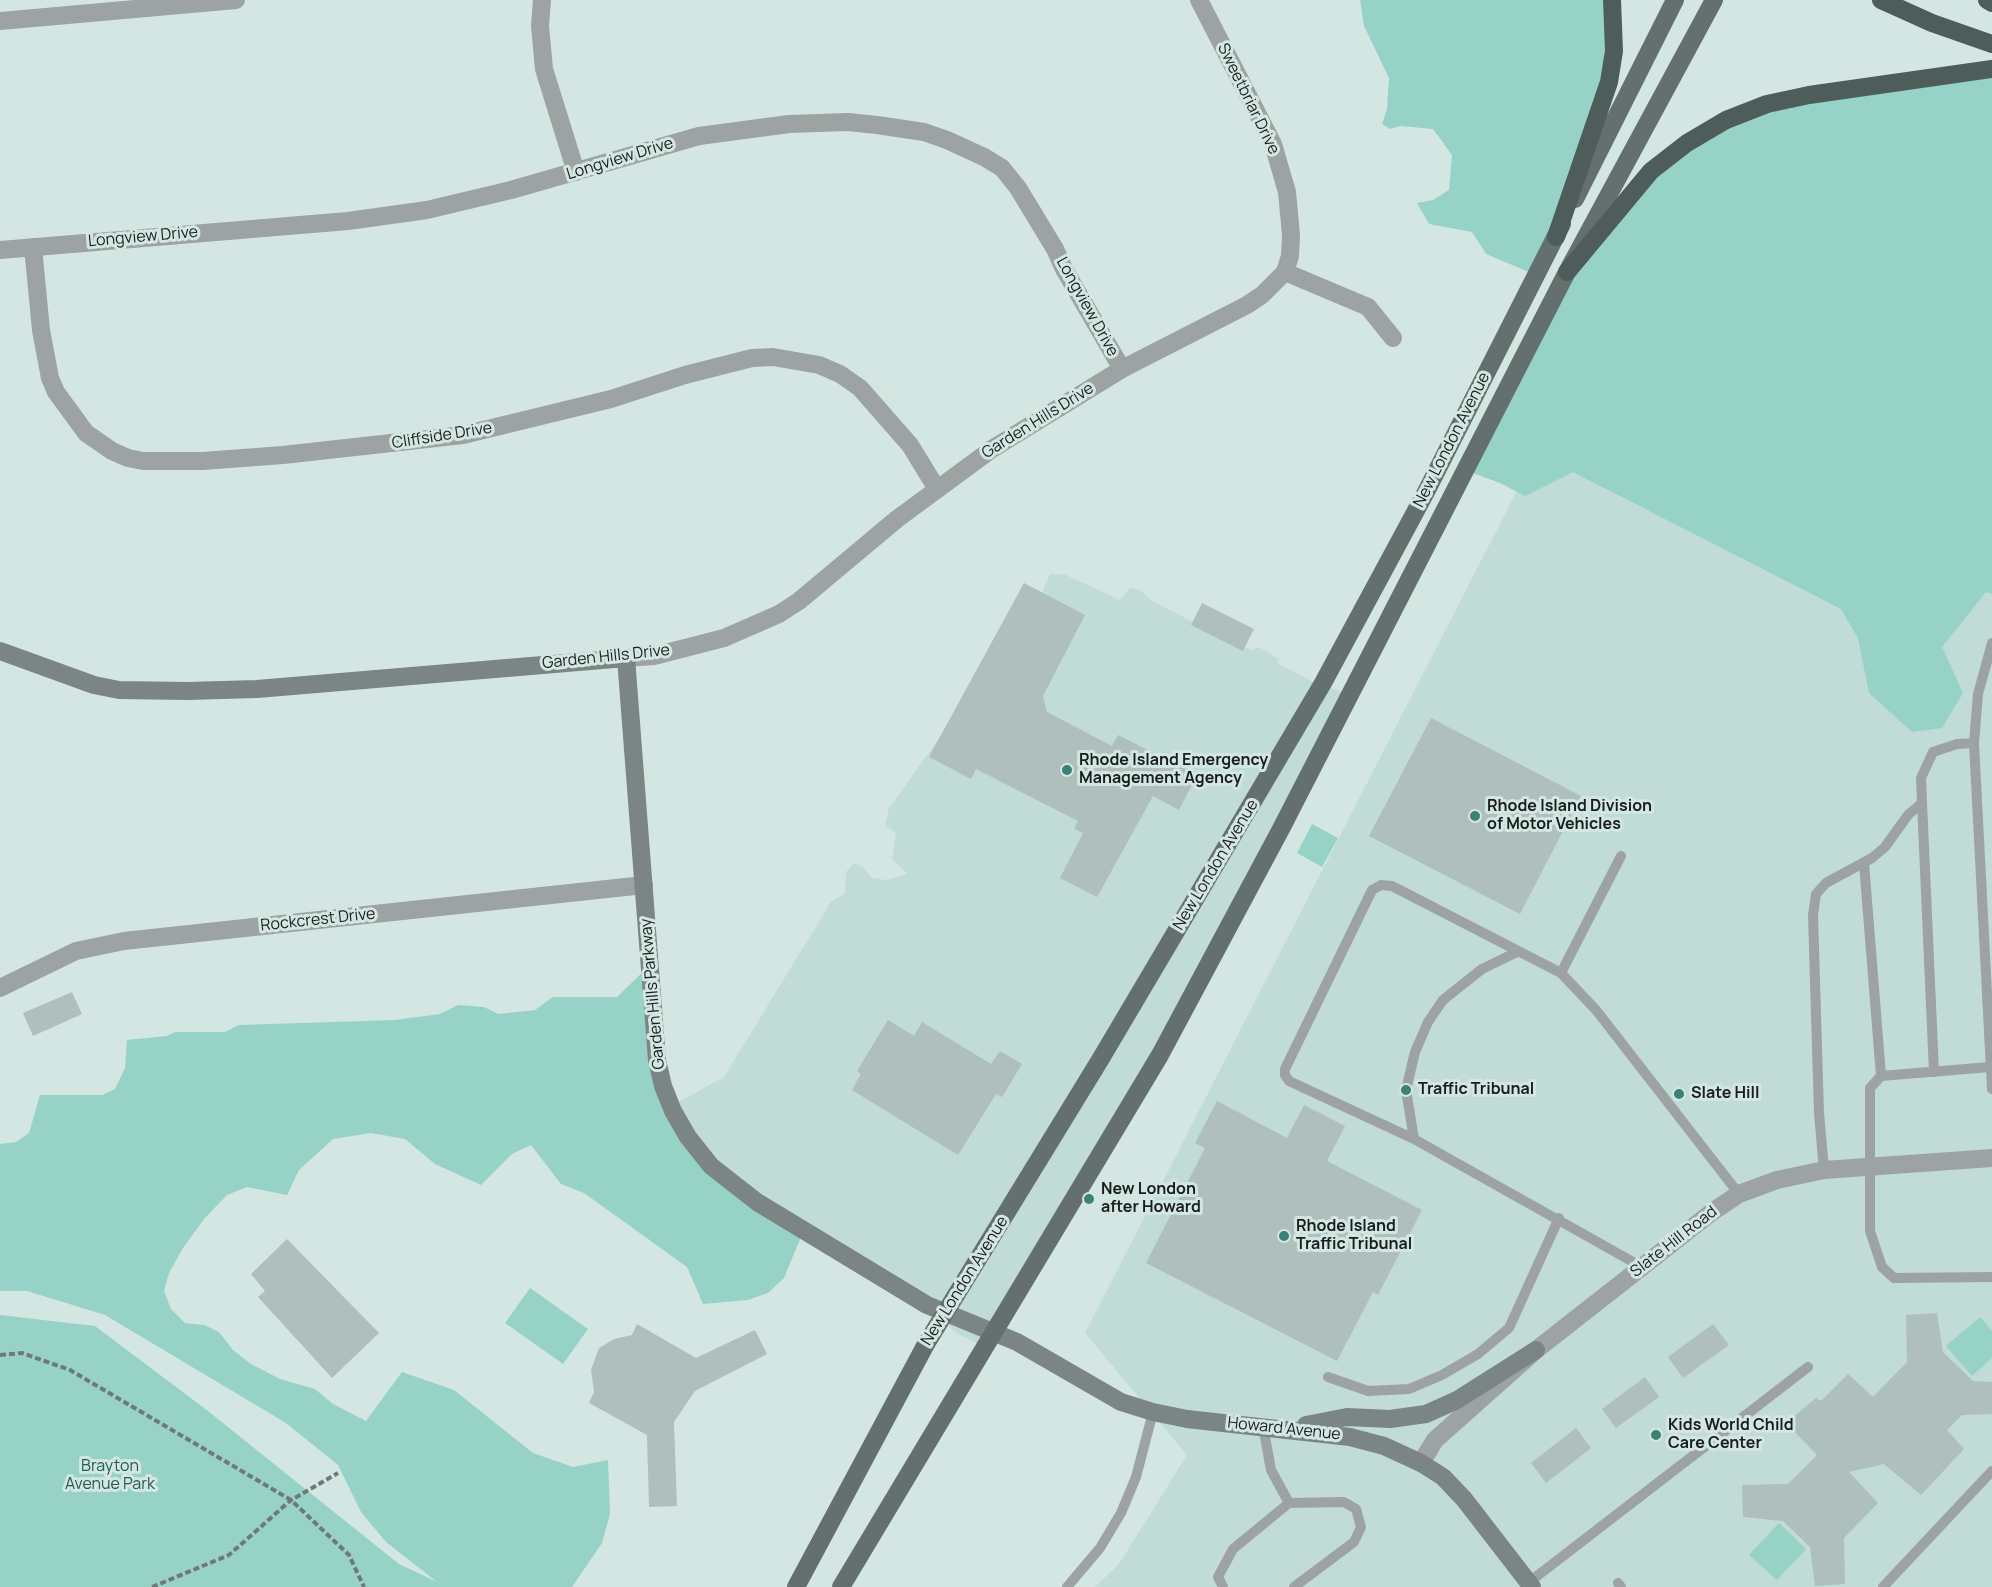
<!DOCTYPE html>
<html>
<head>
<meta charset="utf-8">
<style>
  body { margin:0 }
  canvas { display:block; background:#d4e6e2 }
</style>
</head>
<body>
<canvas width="1992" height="1587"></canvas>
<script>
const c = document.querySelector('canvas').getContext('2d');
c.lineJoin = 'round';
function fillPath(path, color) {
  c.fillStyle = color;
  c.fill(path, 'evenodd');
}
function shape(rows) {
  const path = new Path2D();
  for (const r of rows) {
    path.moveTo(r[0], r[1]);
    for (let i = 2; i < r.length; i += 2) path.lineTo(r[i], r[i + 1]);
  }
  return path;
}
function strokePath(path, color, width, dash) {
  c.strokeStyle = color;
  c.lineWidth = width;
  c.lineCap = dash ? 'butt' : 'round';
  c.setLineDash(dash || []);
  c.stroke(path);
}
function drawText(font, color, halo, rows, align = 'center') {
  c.font = font + ' Manrope,sans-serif';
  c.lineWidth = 6;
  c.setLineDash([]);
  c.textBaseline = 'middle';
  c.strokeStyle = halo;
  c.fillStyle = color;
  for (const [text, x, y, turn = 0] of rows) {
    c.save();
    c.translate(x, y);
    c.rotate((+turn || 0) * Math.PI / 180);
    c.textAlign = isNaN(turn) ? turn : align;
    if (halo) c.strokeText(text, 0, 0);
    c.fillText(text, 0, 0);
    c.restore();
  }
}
const built = shape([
  [1992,135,1992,1587,1095,1587,1119,1564,1187,1455,1085,1333,1607,315],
  [1050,574,1066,575,1120,600,1130,588,1140,590,1152,601,1224,638,1251,650,1259,647,1279,659,1277,663,1319,685,1351,694,989,1349,956,1333,946,1323,733,1189,675,1104,724,1077,831,902,845,893,846,872,854,863,862,866,872,878,886,880,908,874,892,859,896,833,885,826,889,808,1039,600]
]);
const green = shape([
  [1360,0,1614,0,1616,63,1536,275,1486,254,1472,232,1429,224,1417,203,1433,200,1449,190,1452,155,1433,129,1401,126,1390,129,1382,124,1387,109,1389,78,1364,26],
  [1992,78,1992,594,1986,592,1942,647,1963,693,1942,728,1912,732,1869,693,1858,638,1841,609,1573,472,1525,496,1500,483,1473,473,1573,277,1661,170,1720,131,1756,114,1818,99],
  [1312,824,1338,838,1322,867,1297,853],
  [651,964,663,1077,723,1182,803,1232,784,1278,768,1293,748,1300,703,1304,687,1267,584,1193,561,1184,531,1145,512,1154,481,1185,435,1164,405,1139,371,1133,333,1139,299,1170,287,1195,247,1187,227,1195,204,1219,183,1248,169,1273,164,1291,171,1309,185,1323,204,1325,219,1332,233,1350,251,1364,280,1379,315,1389,333,1404,366,1421,402,1372,454,1390,533,1453,573,1467,608,1460,610,1514,602,1543,572,1587,0,1587,0,1315,95,1326,208,1411,399,1564,437,1582,386,1542,361,1512,338,1465,286,1423,105,1315,27,1291,0,1291,0,1144,16,1142,29,1133,40,1095,102,1095,115,1089,125,1068,127,1040,167,1036,175,1032,225,1032,239,1025,395,1020,440,1014,458,1005,484,1007,498,1014,535,1010,553,997,617,997],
  [530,1288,588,1329,563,1364,505,1323],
  [1980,1317,1992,1331,1992,1358,1972,1376,1946,1346],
  [1779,1523,1806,1549,1777,1580,1749,1555]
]);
const building = shape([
  [1024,583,1085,615,1043,696,1047,712,1112,746,1118,735,1197,775,1179,810,1153,796,1097,897,1060,878,1083,833,1074,829,1078,821,976,769,971,779,929,757],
  [1202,603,1254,629,1243,651,1191,625],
  [1431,718,1581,796,1520,914,1369,836],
  [72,992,82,1014,33,1036,23,1013],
  [888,1020,914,1036,922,1022,991,1064,1000,1051,1022,1064,1002,1097,996,1094,958,1155,852,1090,861,1074,857,1071],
  [1217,1101,1287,1138,1304,1105,1345,1126,1327,1161,1422,1210,1378,1295,1373,1292,1337,1361,1146,1263,1205,1148,1195,1143],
  [287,1239,379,1333,332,1378,258,1297,265,1291,251,1274],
  [1937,1313,1943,1352,1973,1381,1992,1382,1992,1414,1962,1415,1947,1430,1964,1449,1921,1495,1884,1464,1849,1472,1878,1503,1844,1538,1845,1584,1815,1586,1810,1547,1783,1521,1743,1517,1742,1485,1788,1484,1817,1455,1786,1423,1816,1398,1821,1401,1848,1374,1873,1397,1907,1362,1906,1315],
  [637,1324,696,1358,755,1330,767,1354,695,1391,674,1422,677,1506,649,1507,647,1435,589,1403,594,1392,591,1370,599,1348,614,1339,632,1335],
  [1713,1324,1729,1345,1683,1378,1668,1357],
  [1645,1377,1659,1397,1616,1428,1602,1409],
  [1576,1428,1591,1448,1546,1483,1531,1463]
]);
const path = shape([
  [0,1355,22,1353,70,1370,291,1500,349,1555,364,1587],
  [152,1587,229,1555,291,1500,338,1473]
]);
const lane = shape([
  [1974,743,1992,1089],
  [1922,803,1934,1072],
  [1864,863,1881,1076],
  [1561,973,1621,856],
  [1990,1067,1881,1076,1870,1088,1870,1231,1882,1267,1894,1278,1992,1277],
  [1414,1139,1406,1090,1415,1052,1428,1022,1443,1000,1482,969,1517,952],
  [1824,1170,1819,1113,1813,915,1816,894,1826,883,1872,858,1885,847,1908,815,1922,803,1921,778,1933,752,1957,744,1974,743,1978,694,1992,643],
  [1642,1267,1414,1139,1289,1081,1285,1075,1285,1069,1372,890,1381,885,1392,886,1561,973,1596,1010,1739,1194],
  [1328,1377,1368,1391,1409,1389,1442,1375,1478,1354,1509,1328,1559,1218],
  [1263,1426,1271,1470,1289,1503],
  [1528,1583,1808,1367],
  [1618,1583,1621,1587],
  [1067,1587,1100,1548,1121,1513,1136,1477,1153,1412],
  [1223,1587,1218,1577,1233,1549,1289,1503,1344,1502,1356,1509,1361,1527,1354,1542,1294,1587],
  [1883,1587,1992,1471]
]);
const street = shape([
  [542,0,540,26,544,69,576,172],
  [0,21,236,0],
  [33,247,41,330,50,378,56,392,86,433,112,451,128,458,143,461,203,461,283,455,463,435,611,399,685,375,752,358,773,357,819,365,840,374,860,388,910,445,937,489],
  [0,250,348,221,427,210,511,190,699,136,789,124,848,122,877,125,924,132,947,140,984,157,1002,168,1018,188,1055,249,1064,269,1122,369],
  [1285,272,1368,307,1393,338],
  [626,658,654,656,724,638,779,614,799,601,897,519,992,449,1122,369,1247,305,1262,295,1285,272,1290,256,1291,235,1287,192,1273,144,1199,0],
  [0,988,76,951,124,941,644,885],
  [1421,1463,1435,1440,1536,1350,1712,1212,1739,1194,1777,1180,1824,1170,1992,1158]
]);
const secondary = shape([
  [0,651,94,685,119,690,187,691,257,689,626,658,657,1060,663,1086,673,1111,688,1137,711,1166,757,1202,927,1305,1017,1342,1121,1402,1153,1412,1187,1419,1350,1437,1384,1446,1421,1463,1443,1477,1464,1499,1532,1587],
  [1306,1425,1347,1417,1390,1419,1426,1414,1457,1400,1536,1350]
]);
const primary = shape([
  [1575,199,1675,0],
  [796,1587,926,1344,1100,1060,1323,683,1426,492,1562,224],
  [841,1587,1160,1055,1282,827,1567,272,1714,0]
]);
const highway = shape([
  [1881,0,1932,23,1992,44],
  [1987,0,1992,3],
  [1556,237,1609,82,1614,51,1612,0],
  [1567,272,1651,171,1687,143,1726,120,1767,104,1809,95,1992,69]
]);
const markers = [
  [1067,770,6,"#3c8176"],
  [1475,816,6,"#3c8176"],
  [1406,1090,6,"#3c8176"],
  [1679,1094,6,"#3c8176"],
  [1089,1199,6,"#3c8176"],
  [1284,1236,6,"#3c8176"],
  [1656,1435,6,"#3c8176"]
];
const streetNames = [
  ["Sweetbriar Drive",1248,99,64],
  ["Longview Drive",620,159,-17],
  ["Longview Drive",143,237,-5],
  ["Longview Drive",1087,307,61],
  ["Garden Hills Drive",1038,421,-32],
  ["Cliffside Drive",442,436,-9],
  ["New London Avenue",1452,440,-63],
  ["Garden Hills Drive",606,657,-6],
  ["New London Avenue",1216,865,-59],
  ["Rockcrest Drive",318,920,-6],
  ["Garden Hills Parkway",653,994,-95],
  ["Slate Hill Road",1674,1242,-38],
  ["New London Avenue",965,1281,-58],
  ["Howard Avenue",1284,1429,6]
];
const poiNames = [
  ["Rhode Island Emergency",1079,761],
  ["Management Agency",1079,779],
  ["Rhode Island Division",1487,807],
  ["of Motor Vehicles",1487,825],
  ["Traffic Tribunal",1418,1090],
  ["Slate Hill",1691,1094],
  ["New London",1101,1190],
  ["after Howard",1101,1208],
  ["Rhode Island",1296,1227],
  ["Traffic Tribunal",1296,1245],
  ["Kids World Child",1668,1426],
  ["Care Center",1668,1444]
];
const parkNames = [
  ["Brayton",110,1467],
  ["Avenue Park",110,1485]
];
fillPath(built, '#c1dbd6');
fillPath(green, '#97d2c7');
fillPath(building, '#aebfbc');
strokePath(path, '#6e7a78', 4, [6, 3]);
strokePath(lane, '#9ca3a2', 10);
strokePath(street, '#9ca3a2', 18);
strokePath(secondary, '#7b8583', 18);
strokePath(primary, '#63706d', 18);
strokePath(highway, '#4e5d5a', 18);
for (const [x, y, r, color] of markers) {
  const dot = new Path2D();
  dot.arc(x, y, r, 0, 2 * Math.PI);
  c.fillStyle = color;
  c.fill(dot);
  strokePath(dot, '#d4e6e2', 2);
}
drawText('16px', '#181e1d', '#d4e6e2', streetNames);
drawText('bold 16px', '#181e1d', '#d4e6e2', poiNames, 'left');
drawText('16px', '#205c53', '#d4e6e2', parkNames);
</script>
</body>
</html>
